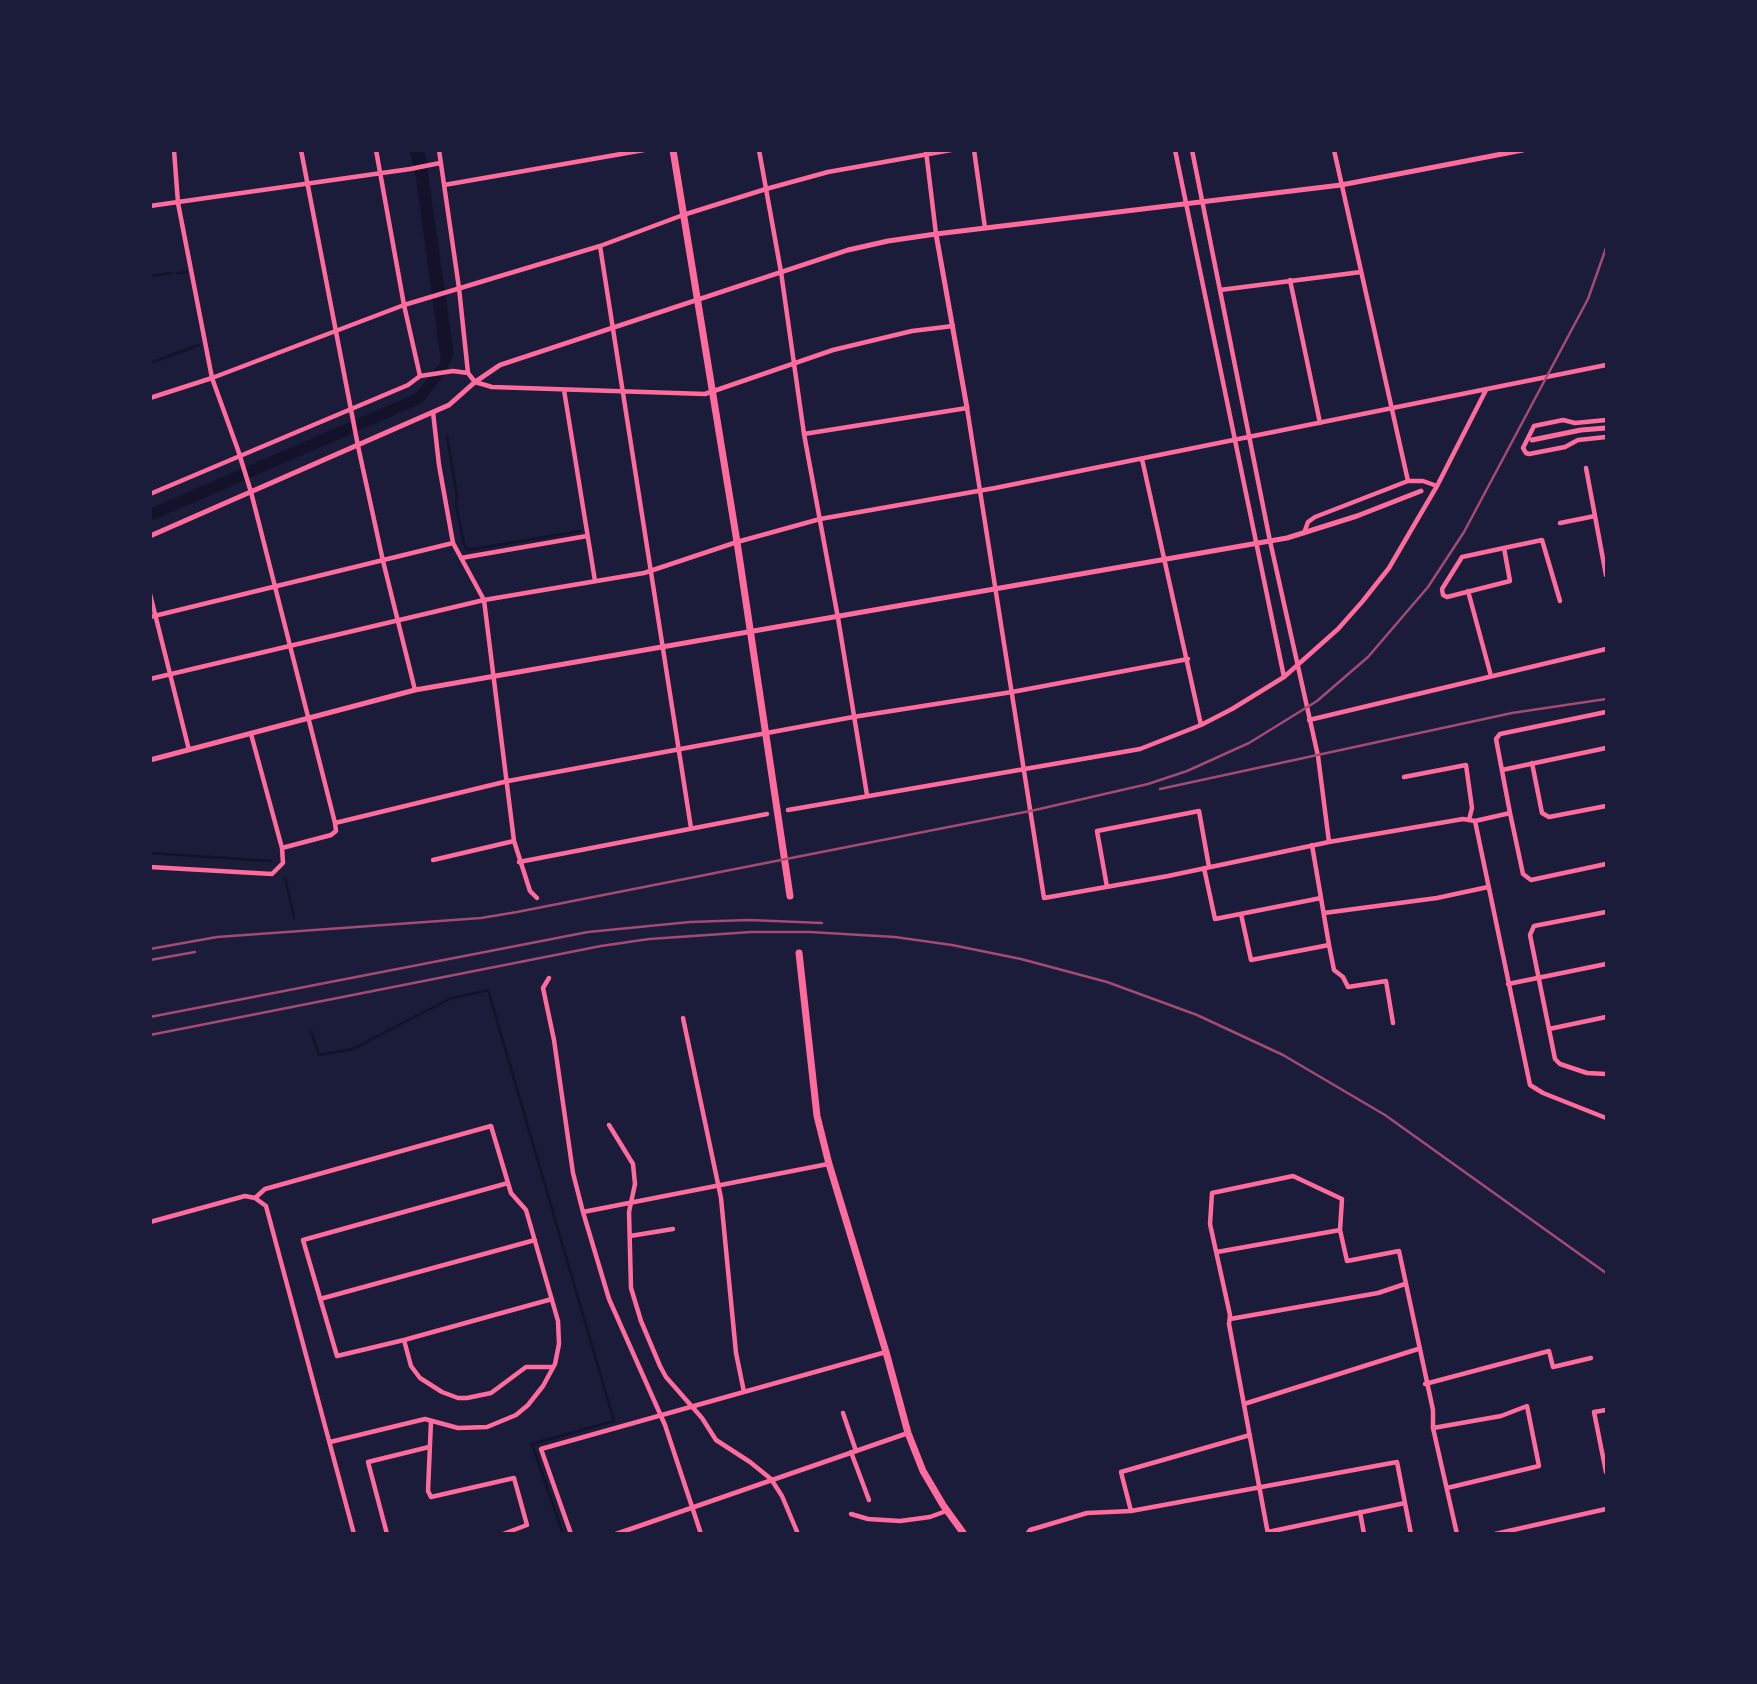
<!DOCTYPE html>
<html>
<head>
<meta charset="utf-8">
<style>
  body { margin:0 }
  #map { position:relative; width:1757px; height:1684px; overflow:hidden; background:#1b1b3a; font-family:Ubuntu,sans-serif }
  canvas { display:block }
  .frame { position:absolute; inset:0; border:152px solid #1b1b3a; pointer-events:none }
</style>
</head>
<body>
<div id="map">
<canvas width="1757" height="1684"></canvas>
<div class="frame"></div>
</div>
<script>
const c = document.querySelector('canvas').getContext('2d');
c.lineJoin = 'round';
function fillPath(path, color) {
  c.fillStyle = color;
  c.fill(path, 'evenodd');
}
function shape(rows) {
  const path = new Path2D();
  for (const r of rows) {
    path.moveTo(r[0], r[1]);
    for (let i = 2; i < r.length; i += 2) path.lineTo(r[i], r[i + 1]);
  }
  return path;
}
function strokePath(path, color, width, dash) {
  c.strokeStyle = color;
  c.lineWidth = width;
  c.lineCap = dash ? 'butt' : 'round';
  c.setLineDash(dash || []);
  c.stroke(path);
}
const water = shape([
  [410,151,425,151,428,174,454,354,443,376,422,403,151,521,151,508,415,394,441,362,416,178]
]);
const stream = shape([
  [178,273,187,272],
  [150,276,171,273],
  [150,363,199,345],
  [447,436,457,496,456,505,464,544,468,550,581,531],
  [150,853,271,861],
  [285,878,294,917],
  [311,1031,319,1055,353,1049,449,999,488,990,614,1421,532,1444,563,1534]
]);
const minor = shape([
  [174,150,178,203,212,378,238,450,251,492,335,823,508,781,853,717,1012,692,1188,659],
  [301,150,358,446,383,561,415,690],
  [376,150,404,305,420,376],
  [439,150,459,288,468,373],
  [759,150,781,272,804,434,838,618,867,795],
  [974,150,985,228],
  [1175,150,1284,677],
  [1192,150,1270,541,1318,756,1329,842],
  [1334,150,1408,481],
  [926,151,936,234],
  [444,185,644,150],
  [150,206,410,169,440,163],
  [600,246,691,828],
  [1290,280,1320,423],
  [1220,290,1361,272],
  [564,390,595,581],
  [150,398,212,378,404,305,600,246,683,215,766,189,828,172,951,150],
  [433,412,439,465,453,543,484,600,514,841,530,891,537,898],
  [1606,420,1575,423,1563,420,1534,426,1523,448,1526,453,1529,454,1565,447,1578,440,1606,437],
  [804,434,967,408,1044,898,1168,876,1329,842,1463,819,1475,821,1530,1085,1543,1093,1606,1118],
  [1142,459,1201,725],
  [1586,468,1606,575],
  [150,494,408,385,420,376,453,371,468,373,475,382,492,387,705,394,833,350,912,331,953,326],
  [1560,523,1595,516],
  [1304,533,1308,522,1315,517,1408,481,1423,481,1437,486],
  [1504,548,1510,581,1447,597,1443,595,1442,589,1462,557,1504,548,1542,540,1560,601],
  [461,558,587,536],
  [1468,591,1491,676],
  [150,594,189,750],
  [150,617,453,543],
  [150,679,484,600,644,573,737,542,820,519,995,488,1606,365],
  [1309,720,1606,649],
  [1532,763,1542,813,1549,817,1606,806],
  [1502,770,1606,748],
  [1404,777,1466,765,1472,808,1469,820],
  [788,810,1140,749,1201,725,1232,709,1284,677,1338,629,1362,602,1389,568,1410,532,1437,486,1486,390],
  [1510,813,1496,739,1500,734,1606,712],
  [1475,821,1510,813,1523,874,1531,880,1606,864],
  [282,848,331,835,336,831,335,823],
  [433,860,514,841],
  [519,862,767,814],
  [150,867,272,874,283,863,282,848,251,734],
  [1204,868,1215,919,1321,898],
  [1107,887,1097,831,1199,811,1209,867],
  [1606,912,1534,926,1530,935,1555,1059,1560,1064,1587,1073,1606,1074],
  [1324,913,1437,898,1488,887],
  [1241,914,1251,960,1329,945,1312,845],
  [1329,945,1334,970,1343,977,1348,987,1386,981,1393,1023],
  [549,978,543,988,554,1040,573,1173,583,1212,609,1299,665,1425,701,1534],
  [1508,984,1606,964],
  [683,1018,721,1198,736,1353,744,1392],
  [1549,1029,1606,1017],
  [609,1125,633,1164,635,1184,629,1212,631,1288,641,1321,660,1366,666,1377,702,1418,716,1440,750,1462,771,1479,782,1496,798,1534],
  [508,1183,303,1240,337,1356,404,1340,552,1299],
  [255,1198,265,1189,491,1126,511,1193,526,1210,558,1321,559,1344,555,1364,543,1386,528,1405,516,1415,487,1427,458,1428,425,1419,330,1442],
  [583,1212,828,1164],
  [150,1222,245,1196,255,1198,266,1206,354,1534],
  [630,1236,673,1229],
  [1217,1252,1340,1230],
  [320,1299,535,1240],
  [1230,1319,1378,1293,1405,1284],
  [404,1340,411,1366,420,1378,442,1392,458,1398,467,1398,491,1393,526,1367,553,1367],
  [1425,1384,1549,1351,1553,1367,1591,1358],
  [1244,1404,1418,1349],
  [1606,1410,1594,1412,1606,1472],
  [843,1413,856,1451],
  [431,1421,428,1491,431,1497,514,1478,527,1525,503,1534],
  [1433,1428,1501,1416,1527,1406,1539,1466,1447,1488],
  [851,1452,869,1500],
  [1131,1511,1121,1472,1250,1435],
  [1360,1512,1364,1534],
  [851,1514,868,1519,900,1521,930,1517,946,1511],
  [1268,1532,1405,1503],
  [387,1534,368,1462,429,1447],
  [571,1534,541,1449,886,1352],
  [1027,1534,1030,1530,1087,1513,1131,1511,1397,1462,1411,1534],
  [1268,1534,1229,1324,1230,1315,1210,1224,1212,1193,1293,1176,1342,1199,1340,1230,1347,1261,1399,1251,1433,1410,1433,1428,1457,1534],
  [1495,1534,1606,1509]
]);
const tertiary = shape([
  [936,234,967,408],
  [1532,440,1581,430,1606,428],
  [150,536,449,405,475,382,500,365,848,250,888,241,936,234,1341,185,1523,150],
  [150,760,415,690,1287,538,1357,516,1421,491],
  [616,1534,908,1433]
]);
const primary = shape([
  [673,150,737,542,790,896],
  [799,953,817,1116,829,1164,886,1352,908,1433,923,1471,943,1505,964,1534]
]);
const rail = shape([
  [1160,789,1512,713,1606,699],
  [150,949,217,937,481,918,517,912,1035,810,1148,784,1187,771,1249,743,1317,701,1368,657,1428,587,1464,532,1588,299,1606,248],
  [150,960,195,952],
  [150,1017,588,932,690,922,749,920,822,923],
  [150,1035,601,946,649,939,751,932,810,932,895,937,952,945,1021,959,1107,982,1197,1015,1283,1055,1385,1115,1606,1273]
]);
fillPath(water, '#12122b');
strokePath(stream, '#12122b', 2.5);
strokePath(minor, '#ff6b9d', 4.5);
strokePath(tertiary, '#ff6b9d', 5);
strokePath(primary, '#ff6b9d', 7);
strokePath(rail, '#a44b75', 2.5);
</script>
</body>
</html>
